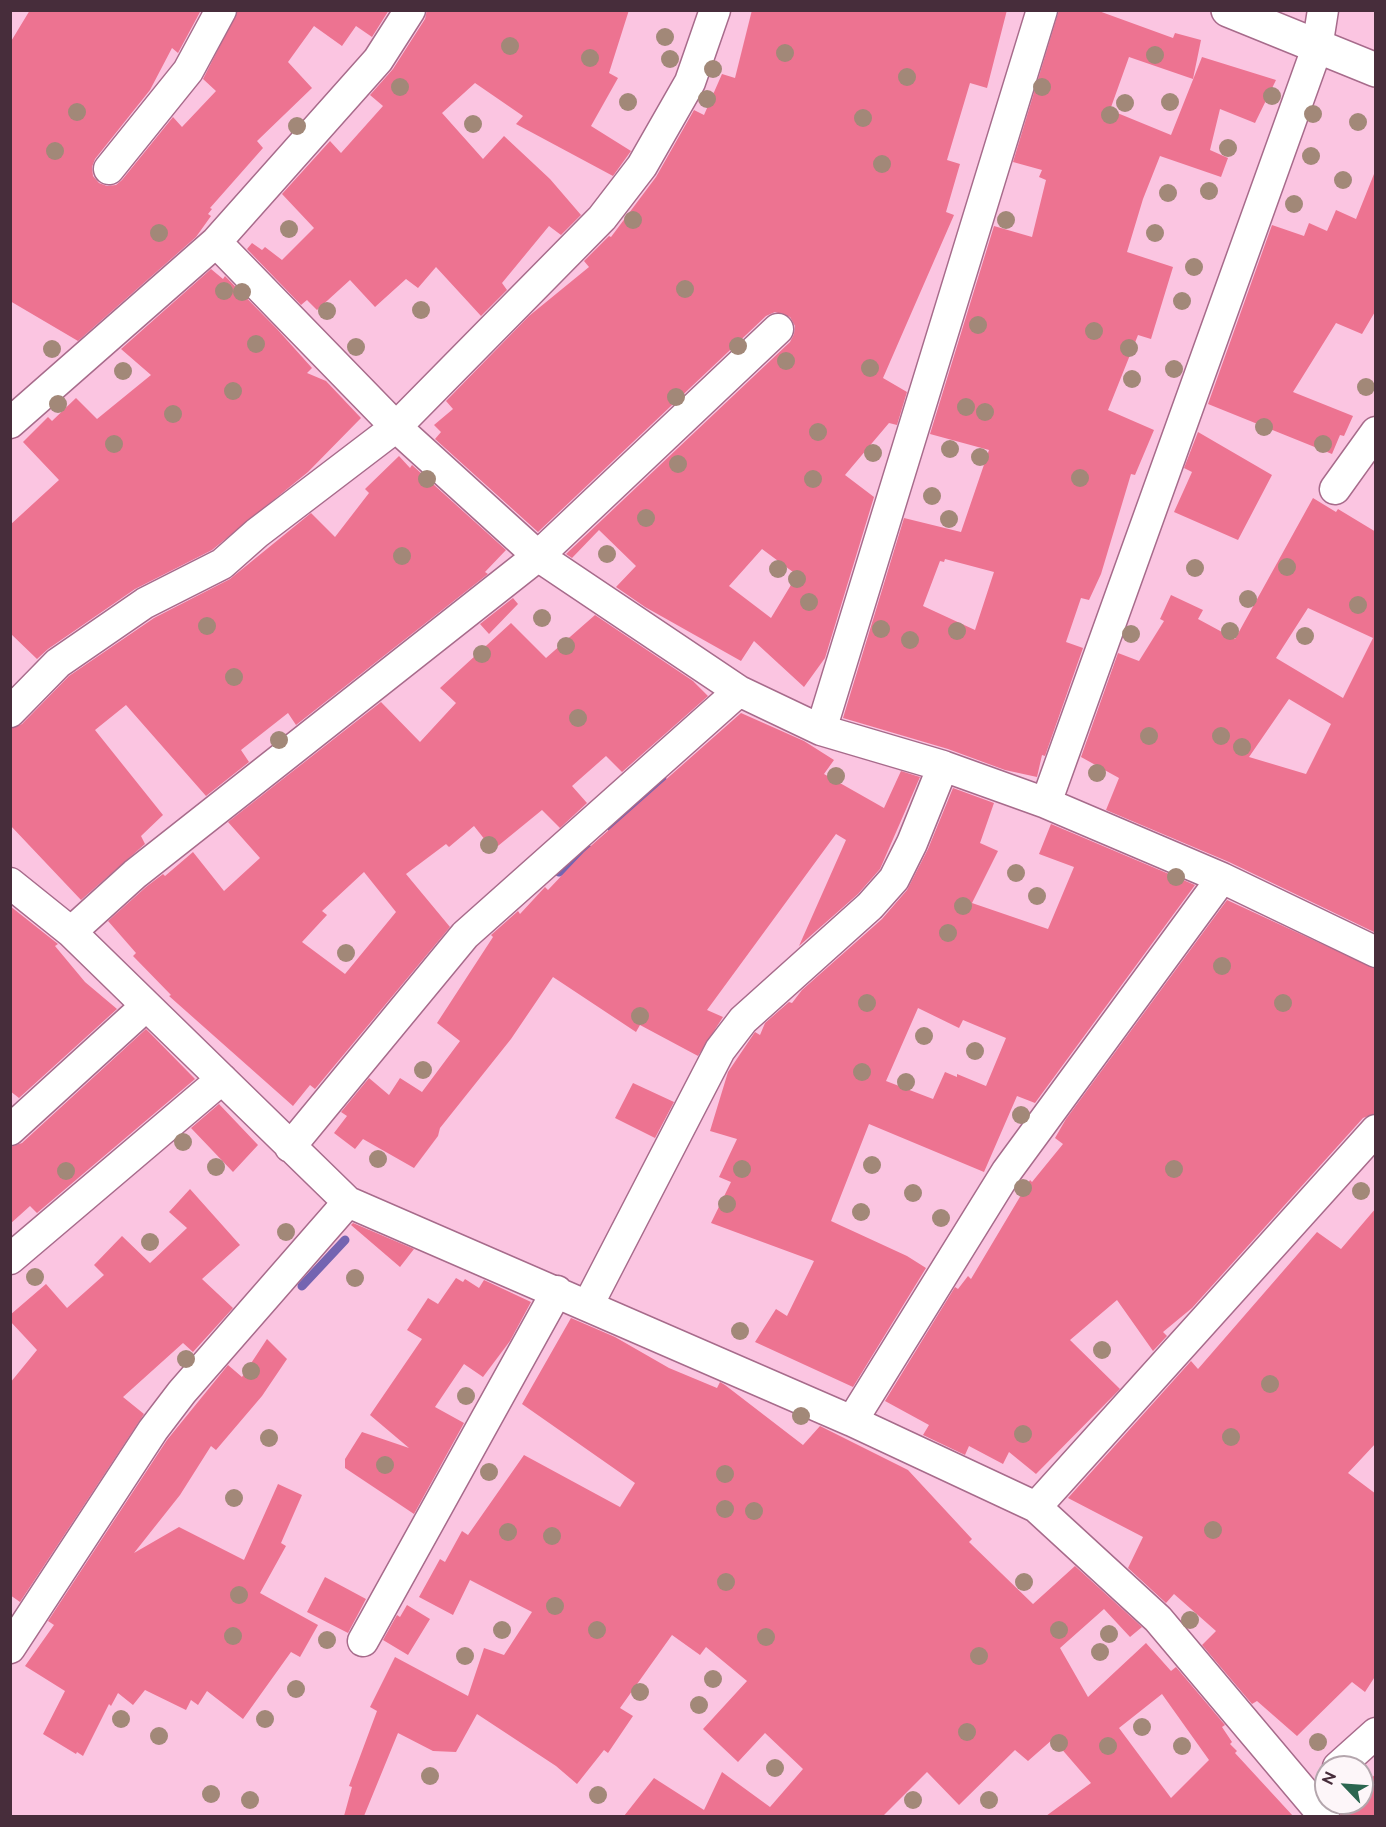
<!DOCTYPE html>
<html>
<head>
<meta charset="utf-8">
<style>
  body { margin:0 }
  #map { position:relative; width:1386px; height:1827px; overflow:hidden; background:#fbc5e1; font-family:Raleway,sans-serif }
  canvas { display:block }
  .frame { position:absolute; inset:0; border:12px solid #472d3b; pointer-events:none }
  .north { position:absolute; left:1314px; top:1755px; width:60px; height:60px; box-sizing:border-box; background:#fdf6f9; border:2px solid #b4a6ad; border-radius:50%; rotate:295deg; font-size:16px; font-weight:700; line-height:24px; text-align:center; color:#472d3b }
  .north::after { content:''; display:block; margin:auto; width:21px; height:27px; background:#2b6650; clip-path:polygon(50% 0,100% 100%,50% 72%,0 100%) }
</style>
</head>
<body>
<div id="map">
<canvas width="1386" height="1827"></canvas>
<div class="frame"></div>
<div class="north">N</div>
</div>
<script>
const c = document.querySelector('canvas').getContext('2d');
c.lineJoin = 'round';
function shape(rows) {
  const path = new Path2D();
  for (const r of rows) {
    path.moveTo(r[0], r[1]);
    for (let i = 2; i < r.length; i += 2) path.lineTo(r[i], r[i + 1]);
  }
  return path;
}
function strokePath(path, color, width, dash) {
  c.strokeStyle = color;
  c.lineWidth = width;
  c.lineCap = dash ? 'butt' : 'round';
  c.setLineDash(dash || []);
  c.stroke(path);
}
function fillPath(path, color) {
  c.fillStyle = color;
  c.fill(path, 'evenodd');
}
const stream = shape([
  [612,828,662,779],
  [559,872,589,850],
  [302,1286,345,1240]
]);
const building = shape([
  [30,10,200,12,178,53,172,48,150,90,95,159,92,167,93,176,99,183,107,186,116,185,122,180,173,117,182,127,216,91,203,79,238,10,389,10,372,37,356,26,342,46,314,26,288,62,312,88,257,141,263,148,210,208,212,209,208,214,211,216,196,237,78,341,10,301,10,43],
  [427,10,629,10,609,73,618,78,591,126,631,151,613,176,516,124,523,116,475,83,442,113,483,159,504,136,550,179,581,215,561,235,549,226,502,283,507,290,481,316,436,267,418,288,406,279,375,307,350,280,317,310,307,300,301,305,247,249,252,243,262,250,265,247,282,260,314,228,282,194,330,141,341,153,383,106,370,95,393,69,425,19],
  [752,10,1007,10,987,88,970,83,947,160,960,164,946,212,954,215,883,378,907,392,897,425,889,423,845,475,874,497,825,658,804,687,754,641,741,661,645,607,616,587,636,566,599,530,572,558,566,554,790,342,794,334,795,326,790,317,775,312,766,316,538,532,435,439,441,432,434,425,453,409,446,401,529,316,589,267,584,261,609,236,611,237,656,177,694,110,704,115,722,74,735,78],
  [762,549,797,575,771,618,729,586],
  [1059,10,1096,10,1173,38,1175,33,1201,40,1193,79,1129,57,1110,110,1171,135,1202,57,1276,80,1255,123,1220,109,1210,150,1228,158,1221,177,1160,156,1143,199,1127,252,1173,267,1151,339,1138,335,1108,410,1154,430,1135,475,1131,474,1101,574,1089,600,1081,598,1066,642,1083,648,1045,756,1042,755,1037,777,1005,770,948,749,843,718,904,518,961,532,989,450,930,434,994,226,1032,237,1046,180,1039,177,1042,170,1013,162],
  [945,559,994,572,975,630,923,606,940,561,944,562],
  [1374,174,1376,310,1362,334,1336,323,1293,392,1353,416,1344,436,1340,435,1332,454,1208,404,1272,225,1304,236,1309,223,1327,231,1336,210,1356,219],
  [211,269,223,279,225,276,277,329,312,368,307,373,326,381,361,418,308,472,212,550,135,589,48,649,37,659,10,633,10,525,59,480,23,442,48,417,52,421,76,398,97,419,151,375,121,349],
  [1198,432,1272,475,1238,540,1174,512,1192,472,1184,468],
  [399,456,410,468,412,465,506,550,485,572,488,574,296,725,288,713,241,750,249,762,206,796,126,705,95,730,163,815,141,836,145,844,81,900,10,825,10,729,22,724,69,676,154,618,230,579,311,513,335,537,369,493,365,489],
  [1313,498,1336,512,1338,509,1376,532,1376,933,1229,862,1106,810,1119,778,1081,757,1118,653,1139,661,1164,621,1160,619,1171,595,1203,610,1198,619,1235,639],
  [1308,608,1373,638,1343,698,1276,658],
  [1289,699,1331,724,1306,774,1249,757],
  [513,598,518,604,489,634,480,624],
  [595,615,693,681,708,696,622,772,606,756,572,786,587,803,560,828,542,810,493,850,474,826,449,847,446,844,406,874,450,927,315,1089,310,1085,293,1106,169,996,171,995,133,956,136,953,108,921,146,887,163,874,165,876,193,852,224,891,260,858,228,822,381,702,420,742,456,703,440,688,511,623,546,658],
  [364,872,396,912,345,974,302,942,327,915,322,911],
  [741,713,804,741,834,760,824,774,884,808,901,771,920,777,880,869,858,894,799,946,846,840,836,834,707,1010,723,1017,698,1056,640,1025,636,1032,553,977,511,1039,440,1128,438,1136,414,1168,363,1139,355,1149,334,1133,347,1116,341,1112,369,1078,389,1095,400,1078,422,1092,460,1041,437,1023,493,937,491,935,518,911,520,914,545,887,548,890,584,852],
  [953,788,994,803,980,843,998,851,972,903,1048,929,1074,867,1039,854,1051,824,1195,885,1035,1103,1017,1096,984,1172,869,1124,831,1221,907,1256,926,1268,853,1387,755,1342,776,1309,787,1316,814,1261,711,1223,731,1182,719,1177,737,1139,710,1131,728,1072,755,1032,760,1035,765,1023,789,1002,792,1003,802,990,882,919,907,890,928,849],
  [918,1008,959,1028,963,1020,1006,1038,986,1086,957,1074,957,1077,945,1072,933,1099,886,1081],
  [1227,900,1376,969,1376,1113,1363,1118,1192,1308,1163,1332,1167,1336,1153,1351,1117,1300,1070,1340,1120,1389,1036,1474,1009,1452,1003,1464,969,1446,965,1455,923,1435,929,1425,885,1401,955,1287,958,1289,968,1276,971,1279,1030,1180,1032,1182,1063,1144,1055,1138,1066,1119],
  [10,906,58,944,55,946,85,982,117,1009,19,1098,10,1091],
  [146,1029,195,1079,37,1213,30,1206,10,1224,10,1147,22,1143],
  [633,1083,674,1102,655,1138,615,1118],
  [219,1104,258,1145,233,1172,191,1128],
  [190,1189,240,1245,202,1279,233,1308,193,1352,183,1343,123,1397,144,1414,20,1602,10,1595,10,1383,37,1350,10,1321,10,1315,46,1284,67,1308,104,1275,94,1265,122,1236,150,1263,187,1228,169,1212],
  [1376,1208,1376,1443,1348,1473,1376,1494,1376,1675,1365,1692,1352,1682,1297,1736,1257,1701,1252,1704,1202,1645,1216,1631,1174,1594,1166,1603,1128,1568,1143,1537,1068,1498,1191,1361,1198,1369,1317,1232,1341,1249],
  [353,1223,414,1249,400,1267,351,1225],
  [456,1278,463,1282,465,1279,479,1288,484,1280,531,1302,510,1341,483,1377,464,1364,435,1407,464,1423,414,1514,345,1468,345,1459,362,1432,409,1448,370,1415,422,1339,407,1330,428,1298,438,1304],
  [571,1318,615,1337,669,1368,717,1388,720,1382,725,1385,803,1445,820,1426,908,1470,972,1539,969,1542,1033,1604,1075,1566,1142,1627,1130,1637,1104,1609,1060,1648,1088,1697,1146,1643,1171,1671,1176,1667,1225,1725,1222,1727,1232,1742,1230,1744,1237,1751,1235,1753,1293,1816,1046,1816,1091,1783,1053,1739,1028,1761,1015,1750,959,1805,927,1772,883,1816,624,1816,654,1778,704,1810,722,1772,770,1807,803,1769,765,1733,738,1762,703,1729,747,1681,706,1647,700,1655,672,1635,620,1708,633,1716,608,1753,604,1750,577,1784,556,1766,477,1714,456,1752,433,1751,398,1733,364,1816,344,1816,352,1787,349,1786,377,1711,370,1707,395,1657,468,1696,484,1648,504,1655,532,1612,470,1580,453,1615,419,1597,440,1559,445,1562,462,1531,468,1535,524,1455,620,1507,635,1483,522,1404],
  [1162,1694,1209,1760,1171,1798,1119,1728],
  [267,1339,287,1359,262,1396,216,1450,211,1446,180,1495,134,1553,179,1527,244,1560,278,1484,302,1495,281,1543,286,1546,260,1593,318,1625,300,1657,291,1652,243,1719,207,1691,198,1705,191,1700,186,1710,145,1690,133,1705,118,1693,111,1706,109,1704,83,1756,77,1752,76,1754,43,1734,65,1691,25,1666,54,1625,48,1621,167,1440,228,1365,242,1377],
  [325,1577,366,1599,348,1633,307,1612],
  [407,1605,430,1619,408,1655,383,1640,397,1615,400,1617],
  [1376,1774,1376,1816,1341,1816,1337,1805,1362,1803,1362,1785]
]);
const street = shape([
  [109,169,188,71,221,10],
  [216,242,396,427,538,556,739,691,821,730,943,766,1046,803,1222,878,1376,952],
  [10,423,216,242,378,60,410,10],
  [1335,489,1376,432],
  [10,712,58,663,145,603,222,564,257,533,396,427,602,218,642,166,690,82,715,10],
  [821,730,1042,10],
  [1046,803,1317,48,1323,10],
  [10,883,71,932,348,1202,852,1421,1036,1507,1158,1619,1324,1816],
  [71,932,135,874,538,556,778,329],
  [10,1130,146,1006],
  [290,1147,465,935,739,691],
  [10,1259,222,1079],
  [588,1305,720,1050,743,1020,870,906,894,879,912,843,943,766],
  [852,1421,1007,1171,1222,878],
  [1036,1507,1376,1130],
  [363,1641,557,1291],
  [10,1648,153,1430,182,1392,348,1202],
  [1338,1767,1376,1733]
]);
const secondary = shape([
  [1228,10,1376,70]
]);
const trees = [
  [665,37],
  [510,46],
  [785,53],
  [1155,55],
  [590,58],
  [670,59],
  [713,69],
  [907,77],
  [400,87],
  [1042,87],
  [1272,96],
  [707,99],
  [628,102],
  [1170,102],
  [1125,103],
  [77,112],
  [1313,114],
  [1110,115],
  [863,118],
  [1358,122],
  [473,124],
  [297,126],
  [1228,148],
  [55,151],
  [1311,156],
  [882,164],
  [1343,180],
  [1209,191],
  [1168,193],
  [1294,204],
  [633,220],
  [1006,220],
  [289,229],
  [159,233],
  [1155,233],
  [1194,267],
  [685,289],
  [224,291],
  [242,292],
  [1182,301],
  [421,310],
  [327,311],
  [978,325],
  [1094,331],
  [256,344],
  [738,346],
  [356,347],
  [1129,348],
  [52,349],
  [786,361],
  [870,368],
  [1174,369],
  [123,371],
  [1132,379],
  [1366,387],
  [233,391],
  [676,397],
  [58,404],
  [966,407],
  [985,412],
  [173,414],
  [1264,427],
  [818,432],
  [114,444],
  [1323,444],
  [950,449],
  [873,453],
  [980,457],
  [678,464],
  [1080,478],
  [427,479],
  [813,479],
  [932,496],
  [646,518],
  [949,519],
  [607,554],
  [402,556],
  [1287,567],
  [1195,568],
  [778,569],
  [797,579],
  [1248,599],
  [809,602],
  [1358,605],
  [542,618],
  [207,626],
  [881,629],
  [957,631],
  [1230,631],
  [1131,634],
  [1305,636],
  [910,640],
  [566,646],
  [482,654],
  [234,677],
  [578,718],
  [1149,736],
  [1221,736],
  [279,740],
  [1242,747],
  [1097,773],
  [836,776],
  [489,845],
  [1016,873],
  [1176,877],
  [1037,896],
  [963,906],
  [948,933],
  [346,953],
  [1222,966],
  [867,1003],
  [1283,1003],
  [640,1016],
  [924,1036],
  [975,1051],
  [423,1070],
  [862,1072],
  [906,1082],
  [1021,1115],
  [183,1142],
  [378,1159],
  [872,1165],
  [216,1167],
  [742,1169],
  [1174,1169],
  [66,1171],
  [1023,1188],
  [1361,1191],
  [913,1193],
  [727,1204],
  [861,1212],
  [941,1218],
  [286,1232],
  [150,1242],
  [35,1277],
  [355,1278],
  [740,1331],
  [1102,1350],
  [186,1359],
  [251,1371],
  [1270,1384],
  [466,1396],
  [801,1416],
  [1023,1434],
  [1231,1437],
  [269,1438],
  [385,1465],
  [489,1472],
  [725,1474],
  [234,1498],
  [725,1509],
  [754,1511],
  [1213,1530],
  [508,1532],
  [552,1536],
  [726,1582],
  [1024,1582],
  [239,1595],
  [555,1606],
  [1190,1620],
  [502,1630],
  [597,1630],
  [1059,1630],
  [1109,1634],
  [233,1636],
  [766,1637],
  [327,1640],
  [1100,1652],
  [465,1656],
  [979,1656],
  [713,1679],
  [296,1689],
  [640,1692],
  [699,1705],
  [121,1719],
  [265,1719],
  [1142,1727],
  [967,1732],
  [159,1736],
  [1318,1742],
  [1059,1743],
  [1108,1746],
  [1182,1746],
  [775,1768],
  [430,1776],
  [211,1794],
  [598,1795],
  [250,1800],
  [913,1800],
  [989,1800]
];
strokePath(stream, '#7464b1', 9);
fillPath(building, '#ed7391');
strokePath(street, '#a76b8b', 33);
strokePath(secondary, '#a76b8b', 36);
strokePath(street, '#fff', 30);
strokePath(secondary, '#fff', 33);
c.fillStyle = '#a28878';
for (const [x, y] of trees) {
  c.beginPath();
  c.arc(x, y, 9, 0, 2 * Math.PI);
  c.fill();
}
</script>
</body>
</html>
